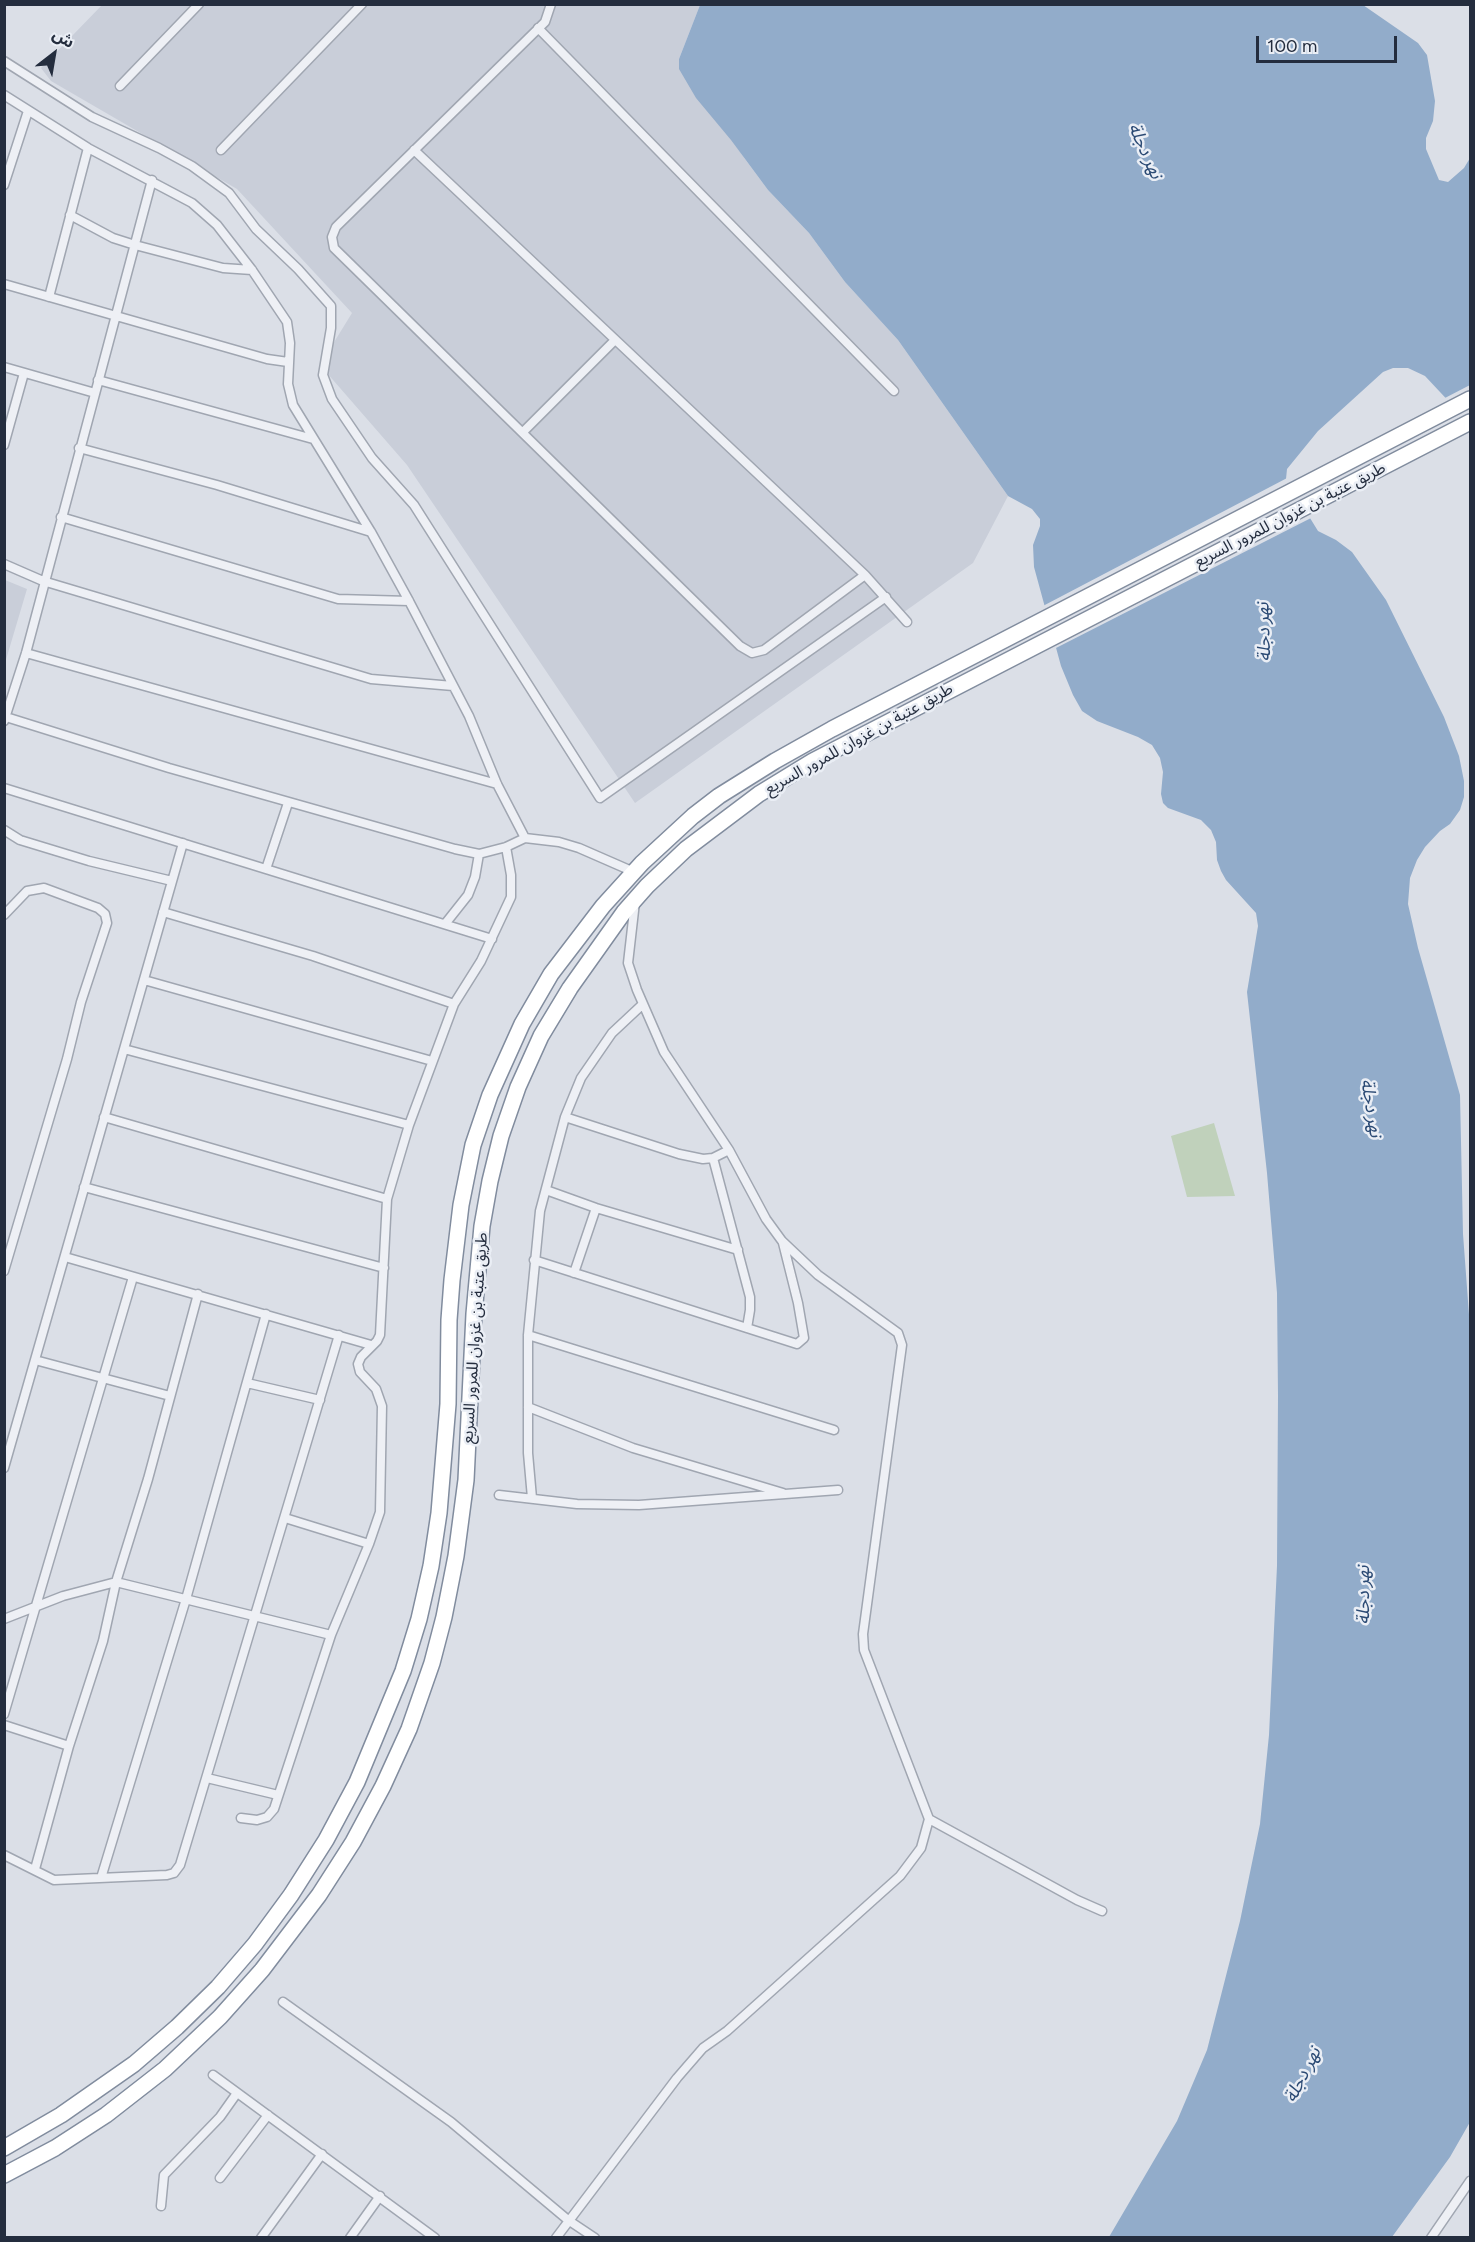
<!DOCTYPE html>
<html>
<head>
<meta charset="utf-8">
<style>
  body { margin:0 }
  #map { position:relative; width:1475px; height:2242px; overflow:hidden; background:#dbdfe7; font-family:Figtree,"Noto Sans Arabic",sans-serif }
  canvas { display:block }
  .frame { position:absolute; inset:0; border:6px solid #242d3e; pointer-events:none }
  .north { position:absolute; left:24px; top:24px; width:60px; height:60px; -webkit-text-stroke:4px #eaeef5; paint-order:stroke; rotate:31deg; font-size:16px; font-weight:700; line-height:24px; text-align:center; color:#242d3e }
  .north::after { content:''; display:block; margin:auto; width:21px; height:27px; background:#242d3e; clip-path:polygon(50% 0,100% 100%,50% 72%,0 100%) }
  .scale { position:absolute; left:1256px; top:36px; width:141px; height:27px; box-sizing:border-box; border:3px solid #242d3e; border-top:0; padding-left:8px; font-size:18px; line-height:21px; white-space:nowrap; color:#242d3e; -webkit-text-stroke:4px #eaeef5; paint-order:stroke }
</style>
</head>
<body>
<div id="map">
<canvas width="1475" height="2242"></canvas>
<div class="frame"></div>
<div class="north">ش</div>
<div class="scale">100 m</div>
</div>
<script>
const c = document.querySelector('canvas').getContext('2d');
c.lineJoin = 'round';
function fillPath(path, color) {
  c.fillStyle = color;
  c.fill(path, 'evenodd');
}
function shape(rows) {
  const path = new Path2D();
  for (const r of rows) {
    path.moveTo(r[0], r[1]);
    for (let i = 2; i < r.length; i += 2) path.lineTo(r[i], r[i + 1]);
  }
  return path;
}
function strokePath(path, color, width, dash) {
  c.strokeStyle = color;
  c.lineWidth = width;
  c.lineCap = dash ? 'butt' : 'round';
  c.setLineDash(dash || []);
  c.stroke(path);
}
function drawText(font, color, halo, rows, align = 'center') {
  c.font = font + ' Figtree,"Noto Sans Arabic",sans-serif';
  c.lineWidth = 5;
  c.setLineDash([]);
  c.textBaseline = 'middle';
  c.strokeStyle = halo;
  c.fillStyle = color;
  for (const [text, x, y, turn = 0] of rows) {
    c.save();
    c.translate(x, y);
    c.rotate((+turn || 0) * Math.PI / 180);
    c.textAlign = isNaN(turn) ? turn : align;
    if (halo) c.strokeText(text, 0, 0);
    c.fillText(text, 0, 0);
    c.restore();
  }
}
const built = shape([
  [102,5,700,5,679,59,745,159,768,190,809,233,845,282,898,340,1008,496,973,563,635,803,407,465,320,365,352,313,237,189,51,81,41,68],
  [5,580,27,589,5,663,4,580]
]);
const green = shape([
  [1214,1123,1235,1196,1187,1197,1171,1136]
]);
const water = shape([
  [700,5,1363,5,1418,43,1427,55,1435,101,1433,121,1426,138,1426,149,1439,180,1448,182,1464,168,1470,158,1470,424,1425,376,1408,368,1393,368,1383,372,1318,431,1287,469,1286,479,1318,531,1336,540,1352,552,1386,600,1444,717,1459,756,1464,781,1464,797,1460,810,1450,824,1440,831,1425,847,1417,860,1410,878,1408,904,1418,948,1460,1095,1463,1234,1470,1328,1470,2122,1450,2157,1392,2237,1109,2237,1177,2121,1207,2050,1240,1921,1260,1824,1269,1735,1277,1566,1278,1396,1277,1293,1267,1173,1247,992,1258,926,1256,913,1226,880,1221,871,1217,860,1216,842,1211,830,1201,820,1168,808,1163,803,1161,794,1163,772,1160,758,1152,745,1138,737,1097,721,1082,711,1073,695,1061,666,1034,567,1033,545,1040,526,1040,519,1032,509,1008,496,898,340,845,282,809,233,768,190,731,140,696,98,679,69,679,59]
]);
const pier = shape([
  [1470,385,1470,427,1443,399],
  [1289,477,1313,517,1054,649,1041,607]
]);
const street = shape([
  [551,4,545,22,336,227,332,237,334,248,740,646,752,653,764,650,865,575],
  [538,28,894,391],
  [4,61,92,117,159,148,192,166,229,193,256,229,298,269,331,306,331,328,323,375,332,399,372,458,414,505,600,798,886,597],
  [120,86,199,4],
  [4,95,88,148,192,203,217,225,252,270,287,322,290,343,288,384,293,405,371,532,409,601,469,716,497,784,525,838],
  [221,150,362,4],
  [414,150,865,575,907,622],
  [4,185,28,111],
  [70,215,113,238,135,245,223,268,252,270],
  [4,284,267,359,288,362],
  [49,297,88,148],
  [4,367,95,393],
  [98,380,313,439],
  [523,432,614,341],
  [4,445,24,373],
  [79,448,217,485,371,532],
  [61,517,338,599,409,601],
  [4,564,43,581,371,679,453,686],
  [26,653,497,784],
  [6,717,169,768,455,849,479,854,506,847,525,838,559,842,579,848,634,872],
  [4,721,26,653,152,180],
  [4,788,492,939],
  [4,830,20,840,89,861,172,881],
  [266,869,288,803],
  [163,912,313,956,454,1004,481,961,511,897,511,875,506,847],
  [4,915,27,891,44,888,98,908,105,914,107,923,81,1002,67,1059,4,1271],
  [445,924,468,895,475,877,479,854],
  [144,980,432,1061],
  [124,1049,409,1125],
  [104,1117,387,1199],
  [565,1117,679,1154,703,1159,713,1158,729,1150],
  [713,1158,750,1297,750,1310,747,1328],
  [84,1187,384,1268],
  [546,1190,596,1208,738,1250],
  [65,1257,371,1345],
  [534,1260,797,1344,804,1338,798,1303,783,1243],
  [574,1273,596,1208],
  [528,1335,834,1430],
  [35,1360,170,1396],
  [247,1383,320,1400],
  [528,1407,633,1448,783,1493],
  [4,1468,183,843],
  [499,1495,577,1504,639,1505,838,1490],
  [532,1498,528,1453,528,1335,540,1211,565,1117,581,1078,612,1033,643,1004],
  [285,1518,369,1544],
  [4,1619,63,1596,116,1582,331,1635],
  [4,1714,133,1277],
  [4,1725,69,1746],
  [207,1778,278,1795],
  [241,1818,257,1820,267,1817,274,1809,331,1635,369,1544,380,1512,382,1406,376,1389,360,1372,358,1364,361,1357,377,1341,380,1335,387,1199,409,1125,454,1004],
  [929,1819,1077,1900,1102,1911],
  [4,1855,54,1880,167,1875,174,1873,180,1865,339,1335],
  [35,1869,69,1746,103,1641,116,1582,148,1479,198,1294],
  [101,1878,186,1599,266,1314],
  [283,2002,451,2122,568,2220,595,2238],
  [213,2075,435,2238],
  [220,2178,268,2115],
  [161,2206,164,2175,220,2117,237,2093],
  [261,2238,322,2154],
  [350,2238,380,2196],
  [556,2238,677,2078,703,2048,727,2031,900,1876,921,1848,929,1819,864,1650,863,1634,902,1345,898,1333,818,1275,782,1241,766,1219,729,1150,664,1052,637,990,628,963,635,902],
  [1431,2238,1470,2181]
]);
const highway = shape([
  [4,2148,61,2115,134,2064,177,2027,218,1987,255,1944,291,1895,326,1840,357,1782,403,1671,419,1619,431,1566,439,1513,448,1404,449,1320,452,1280,461,1205,473,1145,490,1095,522,1024,551,974,603,906,642,863,693,816,719,796,775,761,832,729,1470,399],
  [4,2175,55,2148,106,2115,165,2069,220,2017,262,1970,319,1895,353,1842,383,1786,409,1729,432,1663,444,1617,456,1556,466,1480,474,1314,482,1226,490,1181,501,1136,518,1087,541,1036,570,988,624,912,647,886,686,849,759,794,813,761,1470,422]
]);
const streetNames = [
  ["طريق عتبة بن غزوان للمرور السريع",1290,515,-27],
  ["طريق عتبة بن غزوان للمرور السريع",859,739,-29],
  ["طريق عتبة بن غزوان للمرور السريع",475,1338,-86]
];
const waterNames = [
  ["نهر دجلة",1145,151,66],
  ["نهر دجلة",1264,632,-92],
  ["نهر دجلة",1371,1108,81],
  ["نهر دجلة",1364,1595,-90],
  ["نهر دجلة",1303,2075,-63]
];
fillPath(built, '#c9ced9');
fillPath(green, '#c0d1bb');
fillPath(water, '#92acca');
fillPath(pier, '#dbdfe7');
strokePath(street, '#a0a6b1', 11);
strokePath(highway, '#818c9e', 18);
strokePath(street, '#eef0f5', 8);
strokePath(highway, '#fff', 15);
drawText('16px', '#242d3e', '#eaeef5', streetNames);
drawText('italic 18px', '#2b4a74', '#eaeef5', waterNames);
</script>
</body>
</html>
